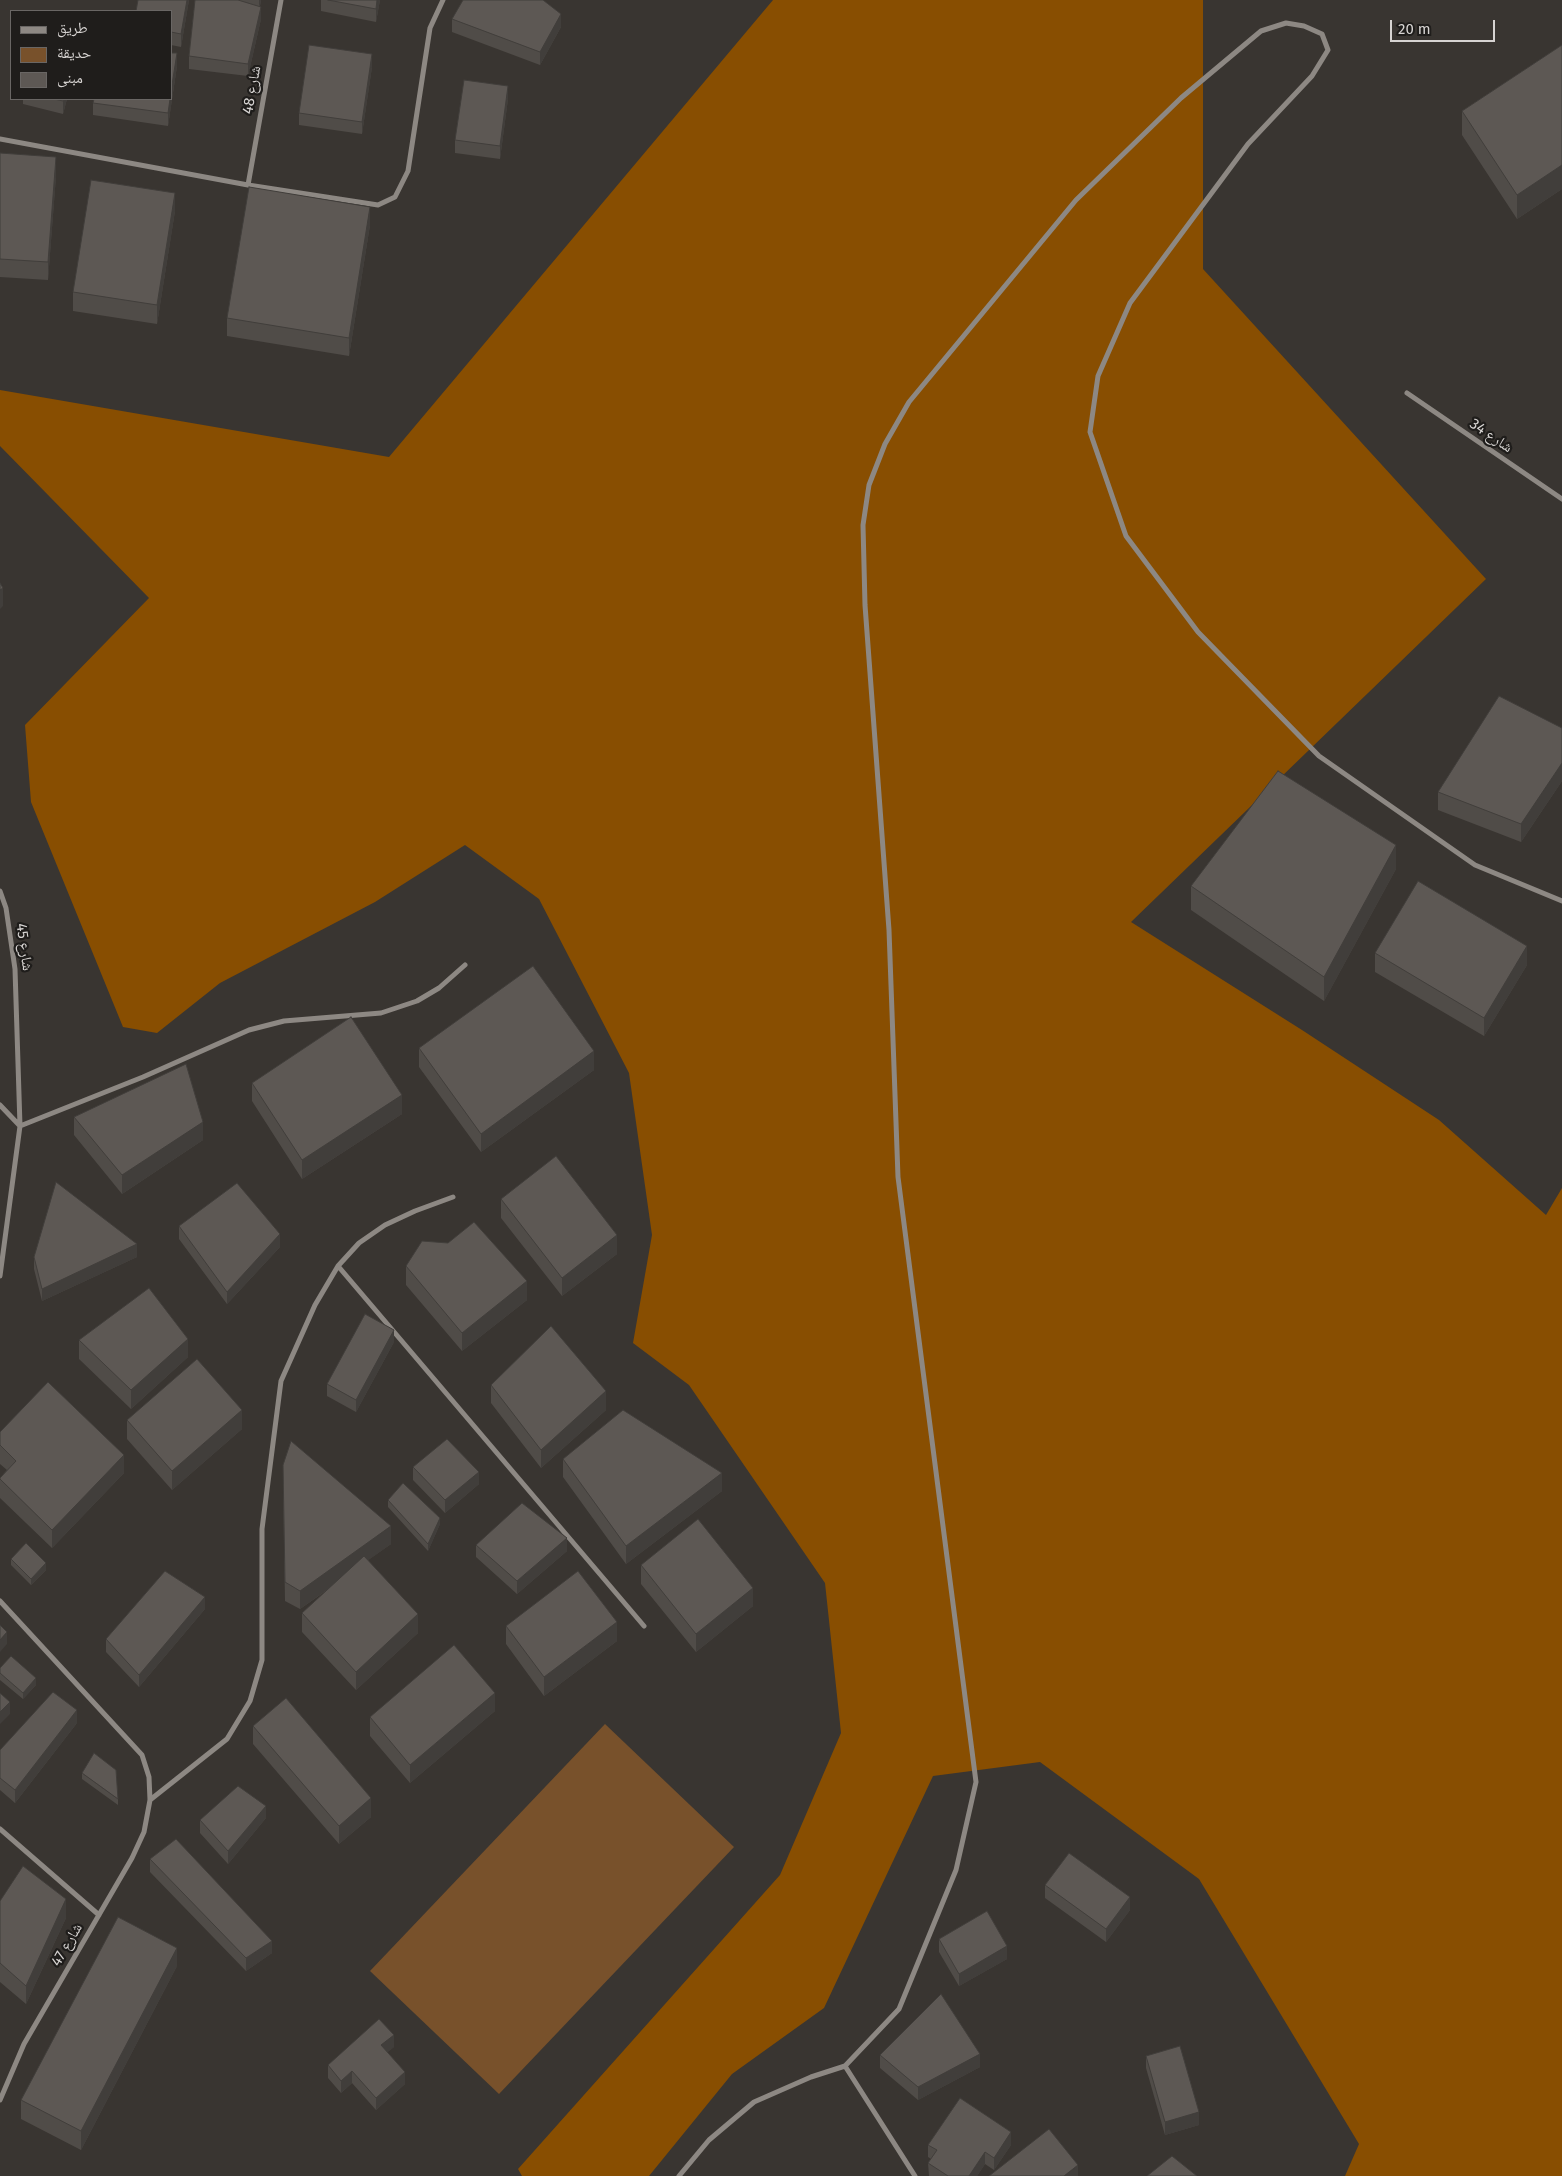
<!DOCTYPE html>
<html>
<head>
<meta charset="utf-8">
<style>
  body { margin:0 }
  #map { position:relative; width:1562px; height:2176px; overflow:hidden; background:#393531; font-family:"Fira Sans","Noto Naskh Arabic",sans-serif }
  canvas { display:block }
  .legend { position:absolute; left:10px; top:10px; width:162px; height:90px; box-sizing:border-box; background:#1f1d1b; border:1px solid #696664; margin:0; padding:6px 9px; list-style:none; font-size:15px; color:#d7d4d2 }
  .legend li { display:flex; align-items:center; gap:10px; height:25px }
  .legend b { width:25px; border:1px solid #696664 }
  .scale { position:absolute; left:1390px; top:20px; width:105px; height:22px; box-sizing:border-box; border:2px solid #d7d4d2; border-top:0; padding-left:6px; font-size:15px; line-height:18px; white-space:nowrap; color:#d7d4d2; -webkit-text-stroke:4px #1f1d1b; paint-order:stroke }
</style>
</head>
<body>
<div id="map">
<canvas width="1562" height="2176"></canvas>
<ul class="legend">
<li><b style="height:6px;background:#8d8883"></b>طريق</li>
<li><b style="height:14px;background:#78512b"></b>حديقة</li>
<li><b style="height:14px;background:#5d5854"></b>مبنى</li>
</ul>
<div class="scale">20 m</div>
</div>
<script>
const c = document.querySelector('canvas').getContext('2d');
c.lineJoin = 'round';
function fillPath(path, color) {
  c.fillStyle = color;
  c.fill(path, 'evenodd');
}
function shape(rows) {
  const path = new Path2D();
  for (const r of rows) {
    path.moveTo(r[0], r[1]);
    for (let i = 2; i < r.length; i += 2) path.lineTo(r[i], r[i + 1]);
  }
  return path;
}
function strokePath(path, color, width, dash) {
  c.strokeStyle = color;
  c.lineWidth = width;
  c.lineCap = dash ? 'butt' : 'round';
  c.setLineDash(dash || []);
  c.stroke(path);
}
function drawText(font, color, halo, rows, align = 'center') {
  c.font = font + ' "Fira Sans","Noto Naskh Arabic",sans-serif';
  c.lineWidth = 4.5;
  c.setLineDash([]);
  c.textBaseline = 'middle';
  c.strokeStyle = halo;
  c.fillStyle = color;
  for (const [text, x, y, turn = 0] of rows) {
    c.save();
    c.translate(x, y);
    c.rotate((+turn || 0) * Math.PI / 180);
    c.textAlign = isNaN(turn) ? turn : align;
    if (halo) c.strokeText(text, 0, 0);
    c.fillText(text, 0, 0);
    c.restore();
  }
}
const green = shape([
  [605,1724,734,1847,499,2094,370,1971]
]);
const forest = shape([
  [773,0,1203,0,1203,269,1486,579,1131,922,1302,1030,1439,1120,1546,1215,1562,1188,1562,2176,1345,2176,1359,2144,1199,1879,1040,1762,933,1776,824,2008,732,2074,649,2176,522,2176,518,2169,780,1875,841,1733,825,1583,689,1385,633,1343,652,1235,629,1073,539,899,465,845,375,902,220,983,157,1033,123,1027,31,802,25,725,149,598,0,446,0,390,389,457]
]);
const minor = shape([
  [0,139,248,185,378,205,395,197,408,171,430,28,443,0],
  [248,185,281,0],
  [1407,393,1562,499],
  [0,891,6,908,15,969,20,1126,0,1276],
  [0,1105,20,1126,143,1077,249,1030,284,1021,381,1013,417,1001,439,988,465,965],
  [338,1266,644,1626],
  [0,1601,142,1755,149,1777,150,1800,144,1832,132,1858,24,2044,0,2100],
  [150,1800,227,1739,250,1701,262,1660,262,1529,281,1381,315,1305,338,1266,359,1243,385,1225,415,1211,453,1197],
  [0,1829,99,1915],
  [845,2066,915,2176],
  [679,2176,709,2140,754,2102,811,2077,845,2066,899,2009,956,1870,976,1782,898,1177,889,930,865,605,863,525,869,485,885,444,909,402,1076,200,1181,98,1261,31,1286,23,1304,26,1322,34,1328,50,1312,76,1248,144,1130,303,1098,376,1090,432,1126,536,1198,632,1319,756,1475,865,1562,901]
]);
const wall = shape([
  [138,0,189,0,181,47,171,45,171,11],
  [195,0,261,0,260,6,261,19,248,76,189,69,189,56],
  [321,0,380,0,376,22,321,11],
  [452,19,561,27,540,65,452,32],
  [1562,45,1562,189,1517,219,1462,135,1462,111],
  [177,66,168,126,93,115,93,103],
  [372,67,362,134,299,125,299,113],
  [23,99,67,99,63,114,23,104],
  [508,99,500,159,455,153,455,140],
  [0,153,56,176,48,280,0,277],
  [175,211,157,324,73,311,73,292],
  [370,225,349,356,227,336,227,318],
  [1562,728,1562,781,1521,842,1438,810,1438,792],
  [1396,869,1324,1001,1191,910,1191,886],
  [1375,953,1527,965,1484,1036,1375,972],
  [419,1048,594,1070,481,1152,419,1067],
  [252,1083,402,1114,302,1179,252,1101],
  [74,1117,203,1140,122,1194,74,1135],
  [501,1199,617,1254,562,1296,501,1218],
  [179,1226,280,1247,227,1304,179,1239],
  [34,1257,137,1257,42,1301,34,1269],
  [406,1266,527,1300,462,1351,406,1285],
  [79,1340,188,1357,131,1409,79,1359],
  [394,1342,356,1412,327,1396,327,1384],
  [491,1385,606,1410,541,1468,491,1403],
  [127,1420,242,1429,172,1490,127,1439],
  [0,1432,124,1473,52,1548,0,1498,0,1478,7,1470,0,1464],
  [563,1459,722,1491,626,1564,563,1477],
  [413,1467,479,1484,445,1513,413,1480],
  [283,1484,391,1544,368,1560,418,1633,356,1690,302,1632,302,1613,330,1588,300,1609,285,1601],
  [388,1500,440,1524,428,1551,388,1507],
  [476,1545,567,1551,517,1594,476,1557],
  [11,1559,46,1570,31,1585,11,1565],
  [641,1565,753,1606,696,1652,641,1584],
  [205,1609,139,1687,106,1652,106,1639],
  [506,1626,617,1641,544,1696,506,1644],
  [0,1668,36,1685,23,1699,0,1680],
  [495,1711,410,1783,370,1736,370,1717],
  [77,1723,15,1803,0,1790,0,1750],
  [253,1726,371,1817,339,1844,253,1744],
  [82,1773,118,1799,118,1805,82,1779],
  [266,1818,228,1864,200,1833,200,1820],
  [150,1859,272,1953,246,1971,150,1872],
  [1045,1885,1130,1910,1106,1942,1045,1898],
  [0,1901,66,1918,26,2004,0,1982],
  [939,1939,1007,1959,959,1986,939,1952],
  [177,1966,81,2150,21,2119,21,2100],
  [394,2047,387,2052,405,2084,376,2110,352,2083,341,2093,328,2078,328,2065],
  [880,2055,980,2067,918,2100,880,2068],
  [1146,2056,1199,2125,1165,2135,1146,2068],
  [928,2145,1011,2145,994,2170,985,2164,977,2176,929,2176,928,2163,931,2159,928,2157]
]);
const shadedWall = shape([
  [187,0,189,0,181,47,181,34],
  [259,0,261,0,259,8],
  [377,0,380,0,376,22,376,9],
  [261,7,261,19,248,76,248,64],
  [561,14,561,27,540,65,540,52],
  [177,53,177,66,168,126,168,113,170,99,171,99,171,91],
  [372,54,372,67,362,134,362,122],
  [508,86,508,99,500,159,500,146],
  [64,99,67,99,63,114,63,101],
  [56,157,56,176,48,280,48,262],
  [1562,165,1562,189,1517,219,1517,195],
  [175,193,175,211,157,324,157,305],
  [370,207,370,225,349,356,349,338],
  [3,588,3,606,0,609,0,590],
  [1562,763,1562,781,1521,842,1521,824],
  [1396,845,1396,869,1324,1001,1324,977],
  [1527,946,1527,965,1484,1036,1484,1018],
  [594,1051,594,1070,481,1152,481,1134],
  [402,1095,402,1114,302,1179,302,1160],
  [203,1122,203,1140,122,1194,122,1175],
  [280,1234,280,1247,227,1304,227,1292],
  [617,1235,617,1254,562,1296,562,1278],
  [137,1244,137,1257,42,1301,42,1289],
  [527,1281,527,1300,462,1351,462,1333],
  [394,1330,394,1342,356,1412,356,1400],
  [188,1339,188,1357,131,1409,131,1390],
  [606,1391,606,1410,541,1468,541,1450],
  [242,1410,242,1429,172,1490,172,1471],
  [124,1455,124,1473,52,1548,52,1530],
  [479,1472,479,1484,445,1513,445,1500],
  [722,1473,722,1491,626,1564,626,1546],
  [440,1518,440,1524,428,1551,428,1544],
  [391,1526,391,1544,300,1609,300,1591],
  [567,1538,567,1551,517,1594,517,1581],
  [46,1563,46,1570,31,1585,31,1579],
  [753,1588,753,1606,696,1652,696,1634],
  [205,1597,205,1609,139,1687,139,1675],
  [418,1614,418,1633,356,1690,356,1672],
  [617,1622,617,1641,544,1696,544,1677],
  [7,1632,7,1644,0,1652,0,1640],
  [36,1678,36,1685,23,1699,23,1693],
  [495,1693,495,1711,410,1783,410,1765],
  [10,1702,10,1714,0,1724,0,1712],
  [77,1710,77,1723,15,1803,15,1790],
  [371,1798,371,1817,339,1844,339,1826],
  [266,1806,266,1818,228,1864,228,1851],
  [1130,1897,1130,1910,1106,1942,1106,1929],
  [66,1899,66,1918,26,2004,26,1986],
  [272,1941,272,1953,246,1971,246,1958],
  [1007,1946,1007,1959,959,1986,959,1974],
  [177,1948,177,1966,81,2150,81,2131],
  [394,2035,394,2047,381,2058,381,2045],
  [980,2054,980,2067,918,2100,918,2087],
  [352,2071,352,2083,341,2093,341,2081],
  [405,2072,405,2084,376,2110,376,2098],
  [1199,2112,1199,2125,1165,2135,1165,2122],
  [1011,2132,1011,2145,994,2170,994,2158],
  [985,2152,985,2164,977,2176,969,2176],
  [1078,2165,1078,2176,1064,2176]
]);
const building = shape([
  [138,0,187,0,181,34,171,32,171,11,136,11,138,0],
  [195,0,238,0,261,7,248,64,189,56,195,0],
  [328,0,377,0,376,9,328,0],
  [463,0,543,0,561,14,540,52,452,19,463,0],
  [309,45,372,54,362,122,299,113,309,45],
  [1562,45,1562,165,1517,195,1462,111,1562,45],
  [171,53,177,53,171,91,171,53],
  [464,80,508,86,500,146,455,140,464,80],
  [54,99,64,99,63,101,54,99],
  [94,99,170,99,168,113,93,103,94,99],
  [0,153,56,157,48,262,0,259,0,153],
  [91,180,175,193,157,305,73,292,91,180],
  [249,187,370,207,349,338,227,318,249,187],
  [0,583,3,588,0,590,0,583],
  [1499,696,1562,728,1562,763,1521,824,1438,792,1499,696],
  [1278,771,1396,845,1324,977,1191,886,1278,771],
  [1418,881,1527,946,1484,1018,1375,953,1418,881],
  [533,966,594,1051,481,1134,419,1048,533,966],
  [351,1017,402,1095,302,1160,252,1083,351,1017],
  [186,1064,203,1122,122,1175,74,1117,186,1064],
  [556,1156,617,1235,562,1278,501,1199,556,1156],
  [56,1182,137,1244,42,1289,34,1257,56,1182],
  [237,1183,280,1234,227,1292,179,1226,237,1183],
  [474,1222,527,1281,462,1333,406,1266,422,1241,448,1243,474,1222],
  [149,1288,188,1339,131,1390,79,1340,149,1288],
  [365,1314,394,1330,356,1400,327,1384,365,1314],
  [551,1326,606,1391,541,1450,491,1385,551,1326],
  [197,1359,242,1410,172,1471,127,1420,197,1359],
  [48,1382,124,1455,52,1530,0,1479,0,1478,16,1461,0,1445,0,1432,48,1382],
  [623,1410,722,1473,626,1546,563,1459,623,1410],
  [447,1439,479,1472,445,1500,413,1467,447,1439],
  [291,1441,391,1526,300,1591,285,1582,283,1465,291,1441],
  [403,1483,440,1518,428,1544,388,1500,403,1483],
  [522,1503,567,1538,517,1581,476,1545,522,1503],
  [698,1519,753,1588,696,1634,641,1565,698,1519],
  [26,1543,46,1563,31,1579,11,1559,26,1543],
  [364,1556,418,1614,356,1672,302,1613,364,1556],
  [165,1571,205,1597,139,1675,106,1639,165,1571],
  [578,1571,617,1622,544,1677,506,1626,578,1571],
  [0,1625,7,1632,0,1640,0,1625],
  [454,1645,495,1693,410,1765,370,1717,454,1645],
  [11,1656,36,1678,23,1693,0,1673,0,1668,11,1656],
  [53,1692,77,1710,15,1790,0,1778,0,1750,53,1692],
  [0,1693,10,1702,0,1712,0,1693],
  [286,1698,371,1798,339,1826,253,1726,286,1698],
  [94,1753,116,1770,118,1799,82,1773,94,1753],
  [238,1786,266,1806,228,1851,200,1820,238,1786],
  [176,1839,272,1941,246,1958,150,1859,176,1839],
  [1069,1853,1130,1897,1106,1929,1045,1885,1069,1853],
  [23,1866,66,1899,26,1986,0,1963,0,1901,23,1866],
  [987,1911,1007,1946,959,1974,939,1939,987,1911],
  [118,1917,177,1948,81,2131,21,2100,118,1917],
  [941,1994,980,2054,918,2087,880,2055,941,1994],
  [379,2019,394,2035,381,2045,405,2072,376,2098,352,2071,341,2081,328,2065,379,2019],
  [1180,2046,1199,2112,1165,2122,1146,2056,1180,2046],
  [960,2098,1011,2132,994,2158,985,2152,969,2176,948,2176,928,2163,937,2150,928,2145,960,2098],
  [1049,2129,1078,2165,1064,2176,989,2176,1049,2129],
  [1172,2156,1197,2176,1147,2176,1172,2156]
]);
const streetNames = [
  ["شارع 48",252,90,-80],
  ["شارع 34",1491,436,34],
  ["شارع 45",24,947,82],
  ["شارع 47",67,1945,-60]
];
fillPath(green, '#78512b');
fillPath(forest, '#884e01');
strokePath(minor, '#8d8883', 5);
fillPath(wall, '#504c48');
fillPath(shadedWall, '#413e3b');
fillPath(building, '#5d5854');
strokePath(building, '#413e3b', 1);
drawText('15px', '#d7d4d2', '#1f1d1b', streetNames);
</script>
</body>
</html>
